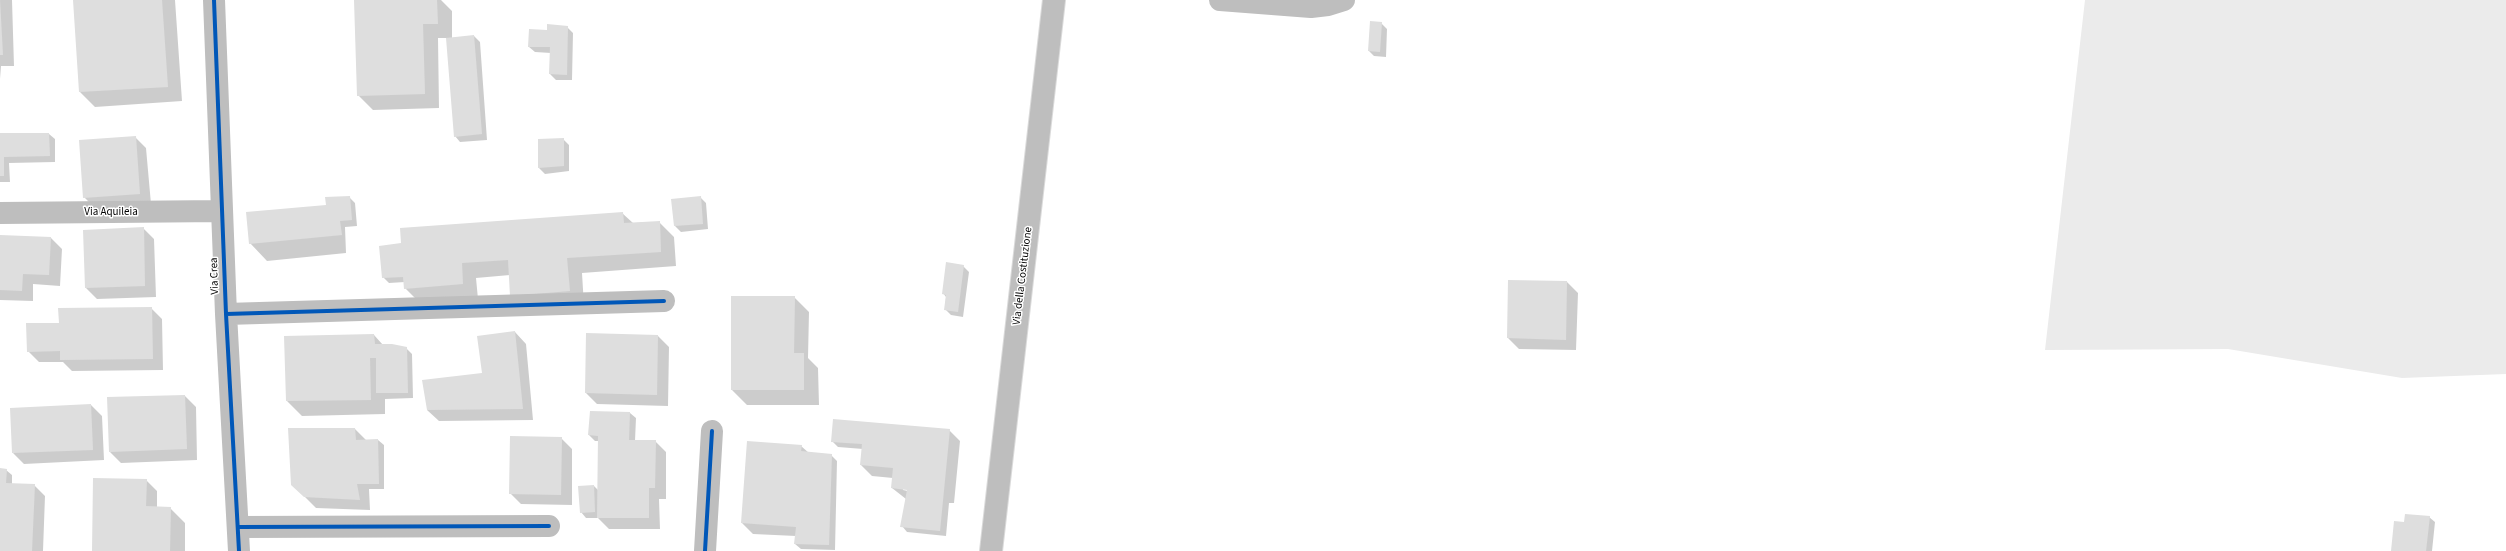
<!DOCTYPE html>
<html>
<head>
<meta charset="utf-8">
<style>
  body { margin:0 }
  canvas { display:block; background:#fff }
</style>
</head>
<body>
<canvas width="2506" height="551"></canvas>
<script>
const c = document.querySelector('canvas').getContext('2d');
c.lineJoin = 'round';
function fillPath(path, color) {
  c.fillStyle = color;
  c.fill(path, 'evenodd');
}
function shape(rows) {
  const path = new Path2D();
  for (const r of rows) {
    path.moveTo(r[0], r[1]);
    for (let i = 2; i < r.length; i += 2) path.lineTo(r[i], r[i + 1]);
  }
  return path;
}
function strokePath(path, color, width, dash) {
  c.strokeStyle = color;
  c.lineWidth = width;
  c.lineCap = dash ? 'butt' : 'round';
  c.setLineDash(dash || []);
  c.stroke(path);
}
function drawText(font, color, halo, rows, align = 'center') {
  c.font = font + ' "Source Sans 3",sans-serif';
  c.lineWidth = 3;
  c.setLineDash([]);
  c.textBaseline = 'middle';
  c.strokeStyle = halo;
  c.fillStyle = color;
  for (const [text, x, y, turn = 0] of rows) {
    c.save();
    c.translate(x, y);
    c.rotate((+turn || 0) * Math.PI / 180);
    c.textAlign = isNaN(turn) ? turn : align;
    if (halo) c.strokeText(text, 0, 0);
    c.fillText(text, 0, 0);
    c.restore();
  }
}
const green = shape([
  [2085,0,2506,0,2506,374,2402,378,2228,349,2045,350]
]);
const shadow = shape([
  [0,0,12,0,14,66,1,66,0,79],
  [74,0,175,0,182,101,95,107,80,92],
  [355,0,441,0,452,11,452,38,474,36,480,42,487,140,460,142,455,136,447,38,438,38,439,108,373,110,358,95],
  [1381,23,1387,29,1386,57,1374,56,1369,51],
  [567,27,573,33,572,80,556,80,550,74,551,53,535,52,529,47,548,31],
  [0,134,49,134,55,139,55,162,9,163,10,182,0,182],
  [135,137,146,148,151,204,95,208,84,197],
  [563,139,569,145,569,171,545,174,539,168],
  [349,197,355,203,357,226,345,227,346,253,267,261,250,243,327,206],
  [700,197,706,203,708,229,681,232,675,226,672,200],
  [622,213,633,223,659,222,674,237,676,266,582,273,584,306,511,296,510,275,476,278,478,299,420,303,405,288,405,282,389,283,383,277],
  [143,228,154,239,156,297,97,299,86,288],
  [0,236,51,238,62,249,60,286,33,284,33,301,0,300],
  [963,266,969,272,963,317,951,315,945,309,946,297,943,293],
  [1567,282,1578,293,1576,350,1519,349,1508,338],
  [794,297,809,312,808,358,818,368,819,405,747,405,732,390],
  [151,308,162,319,163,370,72,371,63,362,39,362,28,351,60,324],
  [515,332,526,344,533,420,439,421,427,410,483,374],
  [374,335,383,345,406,348,412,354,413,398,385,399,385,414,302,416,287,401],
  [658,336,669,347,668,406,597,404,586,393],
  [185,396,196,407,197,460,121,463,110,452],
  [91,405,102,416,104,460,24,464,13,453],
  [630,413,636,418,635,441,655,441,666,452,666,499,659,499,660,529,609,529,598,518,586,518,581,512,594,486,599,491,599,441,595,441,589,435],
  [355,429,366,440,378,440,384,445,384,489,369,489,370,510,316,508,292,484],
  [949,430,960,441,954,503,949,503,946,536,907,532,902,526,906,499,892,488,893,478,872,476,861,465,863,449,838,447,832,441],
  [903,488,908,489,908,491,903,490],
  [561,438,572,449,572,505,521,504,510,493],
  [801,446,809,453,831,455,837,461,835,550,801,549,795,544,796,536,753,534,742,523],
  [0,469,6,470,12,475,12,484,34,485,45,496,43,551,0,551],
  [146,480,157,491,157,507,170,508,185,523,185,551,93,551],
  [2429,517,2435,522,2432,551,2392,551,2405,524]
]);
const building = shape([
  [0,0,3,55,0,55],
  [73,0,162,0,168,87,79,92],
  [354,0,437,0,438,24,423,24,425,94,357,96],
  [1370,21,1382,22,1380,52,1368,51],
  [547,24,568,26,567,75,549,74,550,47,528,47,529,29,547,30],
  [474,35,482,134,454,137,446,38],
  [0,133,49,133,50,156,4,157,4,176,0,176],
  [136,136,140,194,83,198,79,140],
  [564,138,564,166,538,168,538,139],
  [350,196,352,220,340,221,342,235,249,244,246,212,326,205,325,197],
  [701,196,703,224,674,226,671,199],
  [623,212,624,223,660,221,661,252,567,258,570,291,510,296,508,260,462,263,463,284,404,289,403,277,382,278,379,246,401,243,400,228],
  [144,227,145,286,85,288,83,230],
  [0,235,51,237,49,275,23,274,22,291,0,290],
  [946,262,964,265,958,312,944,310,946,295,942,294],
  [1508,280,1567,281,1566,340,1507,338],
  [731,296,795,296,794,353,804,353,804,390,731,390],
  [152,307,153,359,60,360,60,351,27,352,26,323,59,323,58,308],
  [515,331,523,409,427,410,422,380,482,373,477,336],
  [586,333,658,335,657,395,585,393],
  [374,334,375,344,392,344,407,347,408,393,376,393,376,358,370,358,371,400,286,401,284,336],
  [185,395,187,449,109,452,107,397],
  [91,404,93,450,12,453,10,408],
  [590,411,630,412,629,440,656,440,655,488,649,488,649,518,597,518,598,436,588,435],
  [833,419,950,429,940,531,900,527,907,490,891,488,893,468,860,465,862,444,831,442],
  [288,428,355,428,356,440,378,439,379,484,357,484,360,500,304,497,291,485],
  [510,436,562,437,561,495,509,494],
  [747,441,802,445,801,451,832,454,829,545,794,544,796,527,741,523],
  [0,468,7,469,6,483,35,484,32,551,0,551],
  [93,478,147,479,146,506,171,507,170,551,92,551],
  [594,485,595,512,580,513,578,486],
  [2405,514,2430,516,2426,551,2391,551,2394,521,2404,522]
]);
const minor = shape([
  [214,0,226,314,239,551],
  [1220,0,1311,7,1328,5,1344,0],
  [0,213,222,211],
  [226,314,664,301],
  [238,527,549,526],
  [705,551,712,431]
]);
const major = shape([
  [991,551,1054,0]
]);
const cycleway = shape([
  [214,0,226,314,239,551],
  [226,314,664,301],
  [238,527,549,526],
  [705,551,712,431]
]);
const streetNames = [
  ["Via Aquileia",111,213],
  ["Via Crea",215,276,-92],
  ["Via della Costituzione",1023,276,-83]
];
fillPath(green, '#ebebeb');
fillPath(shadow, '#0003');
fillPath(building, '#dedede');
strokePath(major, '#dbdbdb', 24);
strokePath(minor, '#bebebe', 22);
strokePath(major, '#bebebe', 22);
strokePath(cycleway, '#0057b8', 4);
drawText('11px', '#000', '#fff', streetNames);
</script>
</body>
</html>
